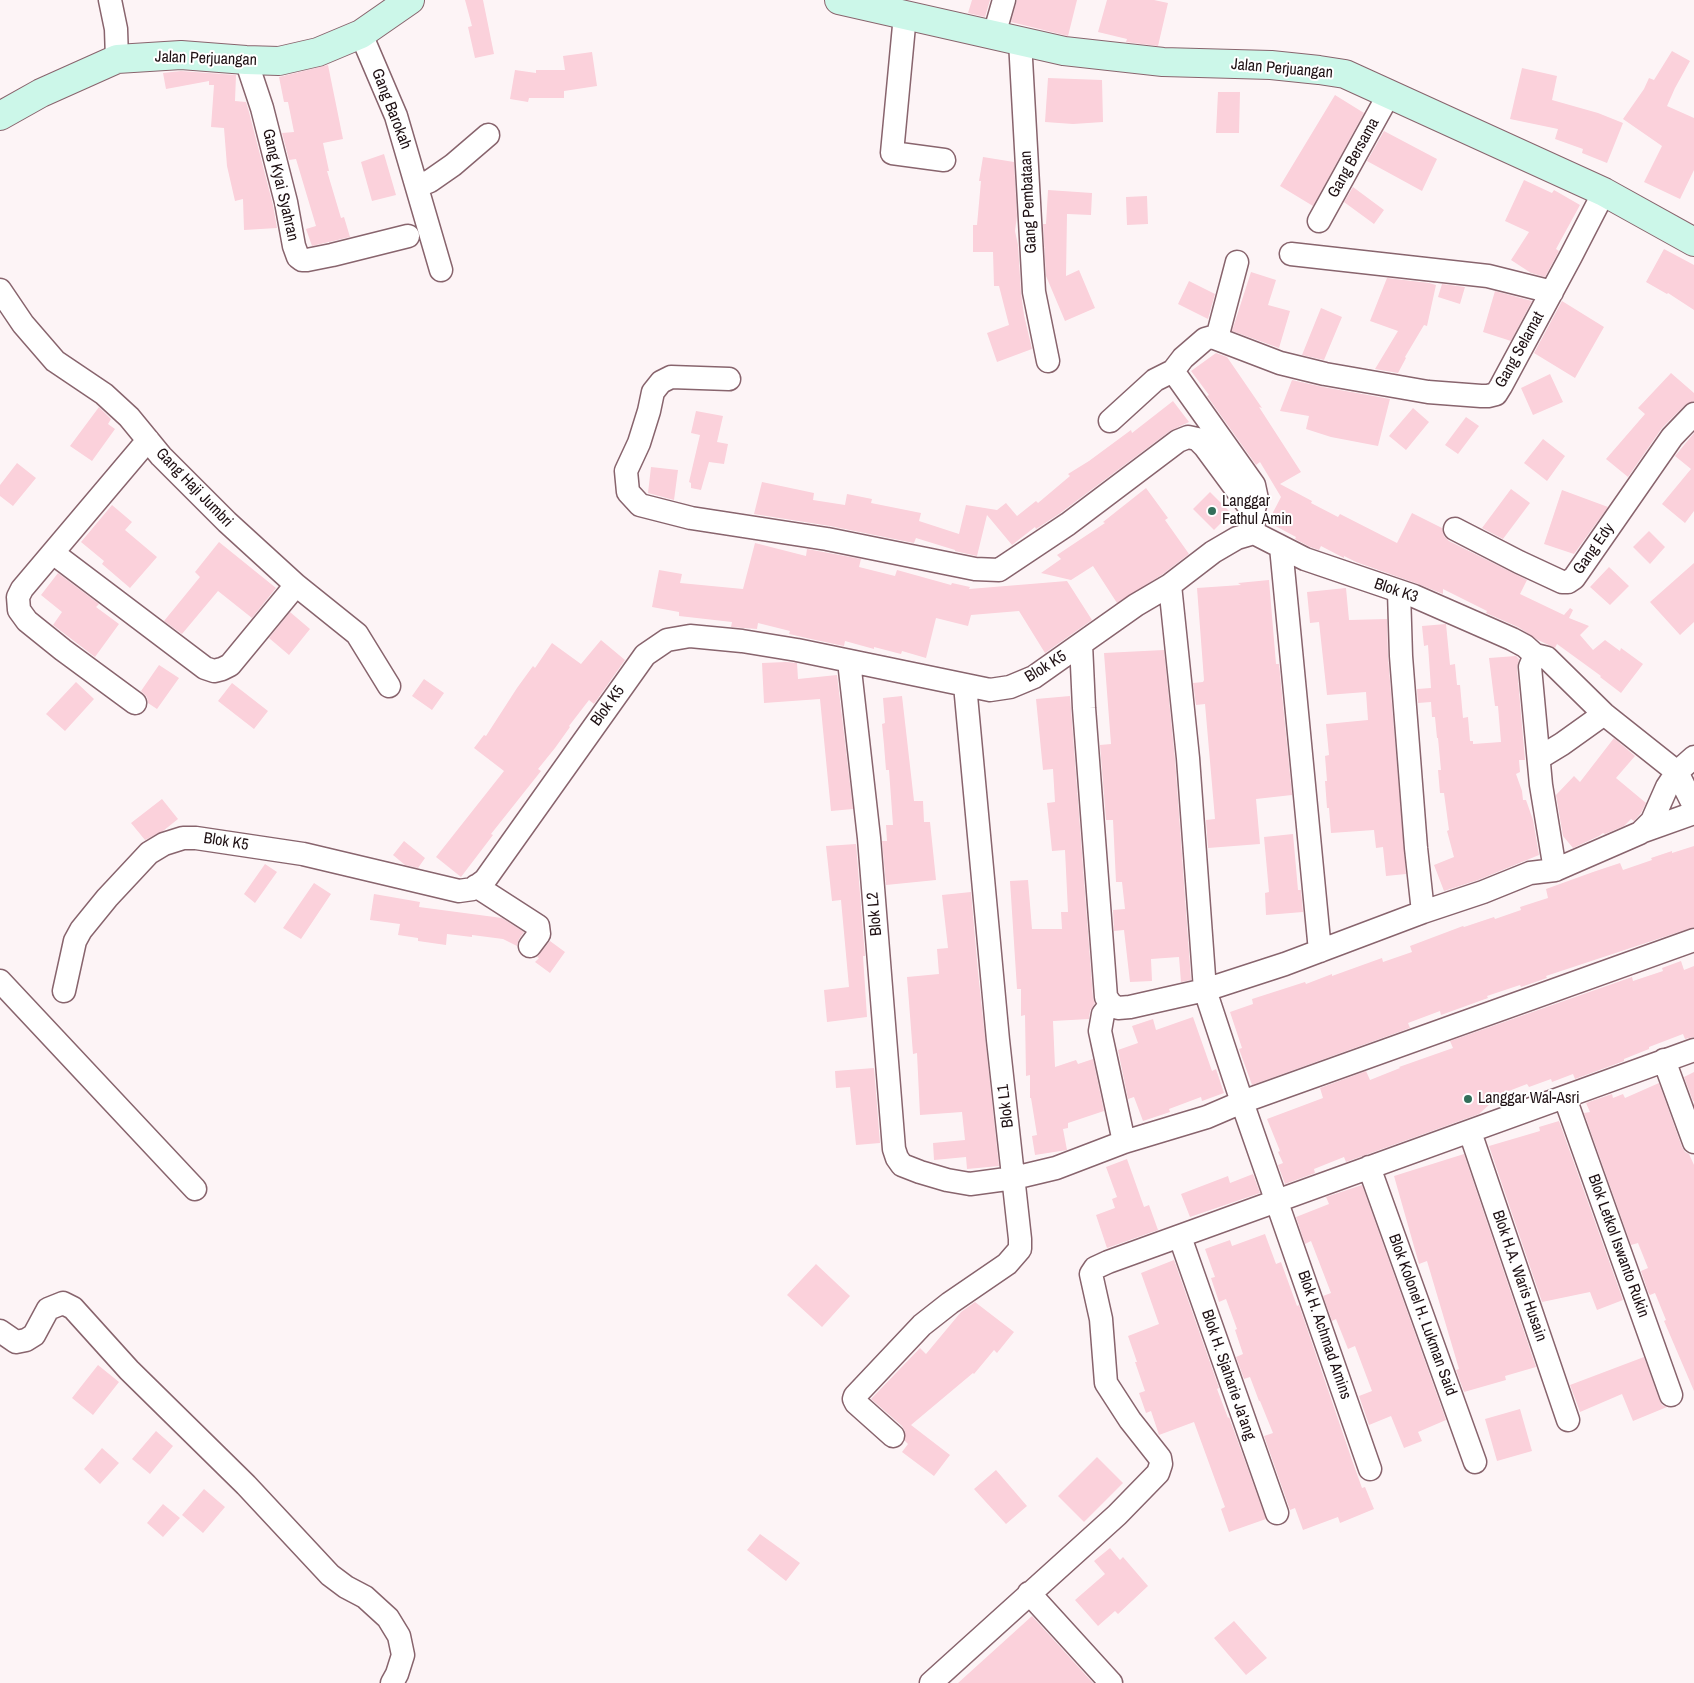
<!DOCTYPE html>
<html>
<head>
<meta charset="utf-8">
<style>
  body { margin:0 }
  canvas { display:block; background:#fdf4f6 }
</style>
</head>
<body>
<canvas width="1694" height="1683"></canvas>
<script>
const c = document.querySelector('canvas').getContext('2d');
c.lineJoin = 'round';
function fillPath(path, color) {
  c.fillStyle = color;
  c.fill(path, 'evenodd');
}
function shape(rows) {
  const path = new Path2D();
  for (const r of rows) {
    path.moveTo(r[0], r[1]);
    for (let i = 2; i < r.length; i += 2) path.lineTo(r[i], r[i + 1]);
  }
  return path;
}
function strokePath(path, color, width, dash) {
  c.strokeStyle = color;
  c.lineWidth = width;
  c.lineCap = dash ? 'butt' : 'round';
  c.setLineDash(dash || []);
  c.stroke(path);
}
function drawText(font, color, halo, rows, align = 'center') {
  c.font = font + ' "Archivo Narrow",sans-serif';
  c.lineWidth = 4;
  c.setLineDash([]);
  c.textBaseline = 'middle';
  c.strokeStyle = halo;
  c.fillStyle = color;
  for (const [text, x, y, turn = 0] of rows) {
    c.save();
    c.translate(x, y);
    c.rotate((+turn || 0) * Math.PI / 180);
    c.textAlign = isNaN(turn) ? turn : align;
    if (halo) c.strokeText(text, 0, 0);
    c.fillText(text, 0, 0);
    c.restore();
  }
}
const building = shape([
  [465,0,483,0,494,54,475,58,468,27,472,26],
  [972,0,990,0,985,17,968,13],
  [1017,0,1077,0,1068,36,1011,22],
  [1107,0,1154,0,1168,3,1158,46,1126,42,1127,39,1098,32],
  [1672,51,1690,61,1675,88,1667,106,1694,118,1694,170,1680,199,1644,182,1662,146,1623,119,1644,89,1649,78,1654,80],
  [592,52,597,86,564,91,564,98,529,98,528,102,510,99,515,70,536,73,536,70,565,70,563,56],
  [328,65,343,139,323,143,329,171,327,171,341,218,344,217,350,237,312,246,306,229,316,226,296,159,289,160,282,133,294,132,288,102,284,102,279,77],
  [1522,68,1557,76,1552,100,1598,113,1623,123,1607,163,1582,153,1583,149,1555,139,1558,129,1510,119],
  [181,71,236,75,235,101,246,102,249,112,273,205,277,228,244,230,243,199,235,201,227,166,224,128,211,127,214,85,209,85,209,81,166,89,163,73],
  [1048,78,1102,80,1103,122,1073,124,1045,122],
  [1218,92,1240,92,1239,133,1216,133],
  [1335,95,1364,113,1313,206,1280,186],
  [1384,131,1437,159,1422,191,1367,161],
  [384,154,396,195,372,201,361,162],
  [983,157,1014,162,1017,216,1015,231,1018,245,1021,293,1024,315,1032,349,997,362,987,333,1009,325,999,286,994,286,993,252,973,252,973,225,977,225,981,181,979,181],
  [1524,180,1552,193,1554,190,1580,205,1556,249,1559,251,1545,277,1531,273,1511,260,1529,232,1505,221],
  [1353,187,1384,210,1374,224,1344,202],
  [1048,190,1092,193,1091,215,1067,214,1066,276,1079,270,1095,308,1065,321,1046,276,1043,224,1046,224],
  [1147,196,1148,224,1127,225,1126,197],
  [1664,249,1694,265,1694,310,1668,293,1667,294,1646,282],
  [1251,272,1276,280,1268,305,1290,311,1279,348,1232,331],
  [1387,278,1429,283,1436,285,1427,326,1424,325,1405,357,1406,358,1398,373,1375,369,1398,331,1370,321],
  [1189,281,1215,294,1208,319,1178,304],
  [1442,284,1465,287,1460,304,1438,297],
  [1495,291,1532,301,1511,341,1483,332],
  [1562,301,1604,327,1575,378,1534,353],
  [1321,308,1342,317,1324,360,1302,355],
  [1216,353,1227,357,1262,408,1259,407,1301,472,1280,484,1312,501,1311,503,1338,517,1340,514,1397,543,1412,513,1442,528,1444,536,1449,541,1527,580,1520,594,1564,615,1570,608,1573,610,1569,618,1589,626,1580,635,1593,650,1605,640,1620,651,1621,648,1643,664,1621,693,1600,677,1601,676,1557,644,1555,648,1538,640,1518,627,1486,613,1487,611,1443,589,1443,594,1418,584,1356,562,1344,556,1344,558,1321,546,1319,550,1310,547,1295,539,1296,537,1268,522,1281,497,1260,462,1256,465,1207,396,1209,395,1191,371],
  [1671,373,1694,393,1694,401,1685,405,1662,428,1628,477,1606,459,1645,414,1638,408],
  [1550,374,1563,402,1533,415,1521,388],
  [1292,380,1323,387,1390,399,1378,446,1331,437,1306,429,1309,416,1280,411],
  [1173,401,1189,422,1170,431,1059,514,1036,529,1035,527,1012,545,987,515,977,556,955,551,955,550,916,538,914,543,830,526,754,514,762,482,814,493,813,500,845,505,847,494,872,499,871,503,921,513,919,521,959,534,966,505,997,510,1006,503,1017,516,1036,501,1038,503,1070,476,1068,474,1089,461,1131,430,1132,433],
  [99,407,111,419,108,424,115,429,92,461,70,446],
  [1413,408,1429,422,1406,450,1389,436],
  [696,411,723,416,717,442,728,444,724,464,709,462,701,490,691,488,691,483,689,482,700,435,691,433],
  [1466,417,1479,426,1458,454,1445,445],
  [1694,433,1694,511,1685,523,1662,504,1691,469,1675,456],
  [1543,439,1565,456,1547,481,1524,463],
  [17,463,36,478,13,506,0,496,0,485],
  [651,467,678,470,674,500,648,493],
  [1146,488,1168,518,1165,520,1189,554,1163,574,1117,603,1093,566,1071,580,1041,573,1061,559,1057,555,1105,523,1103,522],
  [1511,489,1530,503,1503,539,1482,528],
  [1562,490,1608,507,1574,554,1544,544],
  [1210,492,1231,513,1214,530,1193,509],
  [112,505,132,522,125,530,157,557,130,588,102,564,104,561,81,542],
  [1649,531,1665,547,1650,564,1633,547],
  [219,542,276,588,252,618,218,591,182,634,164,621,200,577,195,572],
  [755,543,806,556,807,549,861,559,859,567,895,576,897,570,951,585,952,583,970,587,969,589,1067,581,1092,620,1045,653,1019,611,971,615,968,626,936,618,926,658,902,651,901,654,874,647,874,649,845,641,844,646,811,639,789,634,790,631,758,623,757,629,731,627,732,622,679,616,679,612,652,607,659,570,682,574,680,583,743,589],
  [1694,563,1694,622,1680,635,1650,602],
  [1609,567,1629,586,1610,605,1590,587],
  [58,573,99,604,96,607,119,624,95,657,53,625,62,612,41,595],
  [1269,580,1276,664,1279,664,1292,795,1256,799,1260,844,1208,848,1206,820,1215,819,1205,704,1196,705,1193,683,1203,682,1204,680,1197,588,1241,585,1238,583],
  [1346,588,1349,620,1387,619,1388,657,1406,874,1386,876,1383,847,1376,848,1374,830,1331,833,1329,808,1327,808,1325,781,1327,781,1325,756,1329,755,1326,724,1368,720,1366,692,1327,695,1319,622,1310,623,1307,592],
  [290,612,310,629,289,655,269,638],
  [1446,624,1450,665,1455,664,1457,685,1460,685,1463,718,1468,717,1470,741,1473,741,1473,744,1501,742,1498,706,1495,706,1489,658,1516,656,1519,659,1517,668,1525,760,1519,760,1520,772,1516,774,1522,791,1523,800,1526,800,1533,820,1539,855,1478,880,1444,891,1434,865,1454,857,1447,831,1449,830,1444,793,1440,793,1438,770,1441,770,1438,738,1437,738,1435,717,1432,717,1431,702,1418,703,1417,689,1431,688,1428,645,1424,646,1422,626],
  [601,640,625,660,594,704,589,700,569,726,570,727,555,748,538,769,541,771,491,834,493,835,461,877,436,857,504,771,474,748,484,735,486,736,517,688,533,666,535,668,552,643,581,664],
  [1164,650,1175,759,1191,980,1181,982,1179,957,1151,959,1152,981,1130,982,1124,930,1114,931,1113,910,1125,909,1122,882,1116,882,1113,820,1106,820,1100,745,1111,744,1104,653],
  [786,662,797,663,798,679,837,675,853,809,831,811,820,699,764,703,762,663],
  [159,665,179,678,157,709,148,703,147,697,141,691],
  [424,679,444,693,432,710,412,696],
  [76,682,94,699,65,731,46,714],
  [232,683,268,711,254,729,218,701],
  [902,696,914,801,923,801,924,822,930,822,936,880,886,885,882,841,887,841,886,825,893,825,889,770,886,770,884,745,882,724,885,723,883,698],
  [1070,696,1093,998,1095,1003,1090,1011,1089,1019,1053,1021,1055,1067,1076,1060,1078,1064,1093,1059,1104,1111,1068,1123,1068,1128,1063,1129,1067,1150,1035,1155,1032,1136,1037,1135,1031,1098,1030,1098,1030,1075,1026,1076,1025,1015,1021,1016,1021,989,1017,989,1010,881,1028,880,1032,929,1062,929,1061,912,1068,912,1065,850,1052,851,1047,803,1055,802,1053,769,1043,770,1036,699],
  [1614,738,1635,756,1616,778,1646,803,1641,813,1634,821,1631,819,1624,826,1605,834,1603,833,1599,836,1573,848,1563,836,1556,795,1574,776,1580,782],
  [162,799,178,819,163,831,145,840,131,823],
  [1293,834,1298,890,1301,890,1303,912,1266,915,1265,893,1269,892,1264,837],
  [404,841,425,858,418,868,405,865,393,855],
  [856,844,865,956,863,956,867,1017,827,1022,824,990,849,987,841,900,832,901,826,846],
  [1694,846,1694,927,1546,976,1547,978,1521,987,1520,985,1487,996,1488,998,1441,1015,1440,1011,1408,1023,1410,1028,1252,1085,1239,1049,1242,1048,1230,1012,1253,1004,1252,999,1305,982,1306,984,1332,974,1332,976,1382,958,1383,962,1412,952,1410,946,1463,926,1464,927,1494,917,1495,919,1521,910,1520,907,1548,898,1546,889,1593,872,1620,863,1623,870,1652,860,1651,858,1672,851,1672,853],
  [265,864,277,872,255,903,244,894],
  [314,883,331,894,301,939,283,928],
  [971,892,978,972,999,1166,967,1169,966,1157,934,1160,933,1143,965,1140,962,1112,920,1115,917,1053,913,1054,907,977,939,974,937,949,948,948,942,895],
  [374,894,420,902,419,907,502,918,524,932,519,939,517,946,503,939,472,935,472,937,447,934,446,945,418,941,418,938,398,935,400,924,370,920],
  [550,941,565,952,550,973,535,962,539,958,537,957],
  [1681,961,1684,970,1694,966,1694,1037,1685,1039,1683,1034,1649,1047,1649,1049,1624,1059,1624,1061,1575,1079,1573,1074,1552,1082,1551,1079,1529,1087,1527,1084,1501,1094,1479,1114,1346,1162,1344,1157,1314,1169,1315,1173,1285,1184,1278,1165,1283,1163,1278,1152,1280,1151,1267,1119,1323,1098,1320,1088,1366,1071,1370,1080,1400,1068,1399,1067,1453,1048,1450,1041,1632,977,1633,981,1663,971,1662,968],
  [1193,1017,1212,1071,1216,1069,1224,1093,1202,1101,1201,1097,1169,1109,1170,1112,1143,1121,1134,1097,1128,1099,1118,1050,1138,1043,1132,1026,1153,1019,1156,1030],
  [874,1068,880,1143,856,1145,850,1087,836,1088,835,1071],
  [1694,1072,1694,1101,1693,1101,1684,1077],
  [1659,1083,1682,1147,1685,1152,1689,1154,1694,1165,1694,1391,1664,1321,1666,1320,1655,1293,1650,1295,1648,1292,1641,1271,1648,1268,1638,1243,1631,1245,1584,1113,1590,1112,1586,1103,1612,1094,1613,1098,1623,1094,1625,1098],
  [1559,1121,1623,1300,1597,1310,1590,1292,1542,1302,1489,1146,1540,1131,1539,1127],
  [1464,1154,1536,1367,1505,1376,1506,1380,1464,1392,1456,1370,1459,1369,1427,1261,1419,1264,1394,1176],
  [1127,1159,1144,1207,1149,1205,1158,1230,1107,1248,1096,1215,1115,1208,1112,1199,1117,1197,1106,1167],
  [1253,1174,1260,1193,1190,1217,1181,1194,1228,1176,1230,1183],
  [1362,1185,1446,1420,1418,1432,1422,1441,1404,1448,1391,1416,1369,1425,1359,1396,1372,1391,1355,1346,1348,1349,1336,1319,1332,1321,1323,1296,1331,1293,1311,1241,1305,1244,1296,1217,1329,1204,1326,1197],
  [1265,1234,1276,1264,1281,1262,1297,1306,1299,1305,1352,1460,1362,1488,1365,1487,1374,1509,1340,1523,1338,1517,1303,1530,1295,1508,1290,1510,1264,1436,1273,1433,1260,1401,1259,1401,1250,1377,1244,1379,1236,1357,1243,1354,1235,1330,1237,1329,1226,1299,1219,1302,1211,1278,1215,1277,1205,1249,1230,1240,1232,1246],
  [1174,1260,1219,1388,1217,1389,1228,1418,1229,1417,1266,1519,1229,1532,1221,1509,1225,1507,1194,1422,1159,1435,1151,1411,1146,1413,1139,1393,1145,1391,1135,1362,1137,1362,1128,1336,1159,1324,1141,1273],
  [816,1264,850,1296,822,1327,787,1295],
  [975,1302,1014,1332,997,1353,994,1350,974,1374,973,1373,911,1425,950,1455,934,1476,902,1452,908,1444,905,1441,905,1431,902,1426,871,1399,920,1348,926,1354,961,1312],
  [1644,1357,1659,1399,1662,1405,1667,1407,1633,1421,1622,1394,1580,1412,1570,1385],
  [98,1365,119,1382,93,1415,72,1398],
  [1520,1409,1532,1451,1497,1461,1485,1419],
  [156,1431,173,1446,150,1474,132,1459],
  [102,1448,119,1463,100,1484,84,1469],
  [1097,1457,1123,1483,1084,1522,1058,1496],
  [996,1470,1027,1506,1006,1524,974,1489],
  [204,1489,225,1507,203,1533,182,1515],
  [163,1504,180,1518,163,1537,147,1523],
  [760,1534,800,1563,786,1581,747,1550],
  [1110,1548,1120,1560,1123,1557,1148,1586,1118,1614,1115,1611,1098,1626,1075,1600,1105,1574,1094,1561],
  [1032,1616,1093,1683,958,1683],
  [1234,1621,1267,1658,1246,1675,1214,1638]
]);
const street = shape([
  [110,0,116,29,117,59],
  [905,15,892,153,944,160],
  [361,34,396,116,441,270],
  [994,35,1004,0],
  [1020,41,1034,292,1048,361],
  [246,60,262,108,286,202,294,246,298,257,302,260,307,260,332,255,408,236],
  [418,186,430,181,453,165,488,135],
  [1319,221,1389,94],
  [1291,254,1488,276,1552,292],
  [0,290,23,324,55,361,104,394,129,417,161,456,227,522,296,585,357,634,389,686],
  [1217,338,1237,262],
  [729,379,671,377,661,382,653,392,649,411,639,443,626,471,628,492,640,505,691,518,827,539,975,569,999,570,1068,524,1178,441,1188,437,1197,439,1205,447,1253,512,1254,533],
  [1110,421,1155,380,1173,371],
  [1253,512,1257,499,1254,485,1173,371,1183,358,1205,339,1212,337,1280,363,1325,374,1428,392,1481,396,1488,396,1496,394,1501,386,1571,256,1604,192],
  [1455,529,1519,562,1562,582,1568,582,1574,578,1672,437,1694,414],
  [1254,533,1305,559,1414,596,1512,639,1525,646,1535,655,1547,658,1604,714,1677,772,1694,806],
  [1281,547,1320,951],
  [53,553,205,668,214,671,222,669,230,665,296,585],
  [1170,585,1188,758,1205,990,1242,1102,1370,1469],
  [1399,592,1401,656,1416,848,1423,912],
  [1081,644,1084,708,1106,997,1111,1004,1118,1008,1130,1007,1205,990,1285,964,1423,912,1483,892,1530,873,1555,870,1640,833,1652,821,1667,787,1677,772,1694,757],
  [1535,655,1530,667,1541,785,1555,870],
  [849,661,869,838,894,1149,897,1158,902,1165,920,1172,947,1180,970,1184,1014,1178,1056,1168,1124,1142,1207,1117,1242,1102,1694,940],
  [135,703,63,650,27,621,19,610,18,597,22,589,148,440],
  [1539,758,1562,744,1604,714],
  [1641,832,1694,813],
  [476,886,538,926,539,934,530,946],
  [0,981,195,1189],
  [64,991,75,941,81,930,107,898,149,853,164,844,183,838,196,838,303,854,459,891,473,889,485,880,645,655,667,640,690,636,742,641,797,650,990,690,1010,687,1034,677,1136,605,1170,585,1213,552,1237,538,1254,533],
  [1111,1004,1103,1014,1100,1031,1124,1142],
  [1664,1060,1694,1142],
  [1565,1098,1671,1395],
  [1470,1132,1568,1420],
  [1369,1167,1475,1462],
  [1180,1237,1277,1513],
  [0,1331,16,1342,26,1340,34,1335,48,1309,63,1303,73,1308,129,1370,246,1485,330,1575,346,1587,365,1597,388,1618,399,1636,403,1655,397,1674,392,1683],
  [893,1436,856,1403,854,1399,855,1396,922,1325,950,1303,1007,1264,1020,1249,1020,1239,998,1040,965,685],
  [1029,1593,1111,1683],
  [931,1683,1117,1515,1158,1473,1161,1464,1160,1458,1130,1420,1106,1383,1101,1319,1091,1274,1095,1268,1108,1262,1694,1050]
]);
const secondary = shape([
  [839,0,1064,51,1163,62,1271,65,1319,70,1345,74,1604,192,1694,242],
  [0,116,41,93,117,59,181,55,246,60,279,61,318,52,361,34,410,0]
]);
const markers = [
  [1212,511,5,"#336f5a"],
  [1468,1099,5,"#336f5a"]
];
const streetNames = [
  ["Jalan Perjuangan",206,59,2],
  ["Jalan Perjuangan",1282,69,5],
  ["Gang Barokah",391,109,69],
  ["Gang Bersama",1354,158,-61],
  ["Gang Kyai Syahran",280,185,77],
  ["Gang Pembataan",1029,202,-93],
  ["Gang Selamat",1520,350,-61],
  ["Gang Haji Jumbri",194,488,46],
  ["Gang Edy",1594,549,-55],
  ["Blok K3",1396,591,19],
  ["Blok K5",1046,667,-32],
  ["Blok K5",608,706,-54],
  ["Blok K5",226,842,9],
  ["Blok L2",875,914,-95],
  ["Blok L1",1006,1106,-97],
  ["Blok Letkol Iswanto Rukin",1618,1246,70],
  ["Blok H.A. Waris Husain",1519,1276,71],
  ["Blok Kolonel H. Lukman Said",1422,1315,70],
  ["Blok H. Achmad Amins",1324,1335,71],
  ["Blok H. Sjaharie Ja'ang",1228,1375,71]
];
const poiNames = [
  ["Langgar",1222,502],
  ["Fathul Amin",1222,520],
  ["Langgar Wal-Asri",1478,1099]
];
fillPath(building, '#fbd1db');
strokePath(street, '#88646d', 25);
strokePath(secondary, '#88646d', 30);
strokePath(street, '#fff', 22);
strokePath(secondary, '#ccf7e9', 28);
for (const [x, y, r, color] of markers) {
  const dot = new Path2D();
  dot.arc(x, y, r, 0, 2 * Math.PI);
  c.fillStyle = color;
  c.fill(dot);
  strokePath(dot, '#fff', 2);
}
drawText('16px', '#1f1114', '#fff', streetNames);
drawText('16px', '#1f1114', '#fff', poiNames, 'left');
</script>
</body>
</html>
